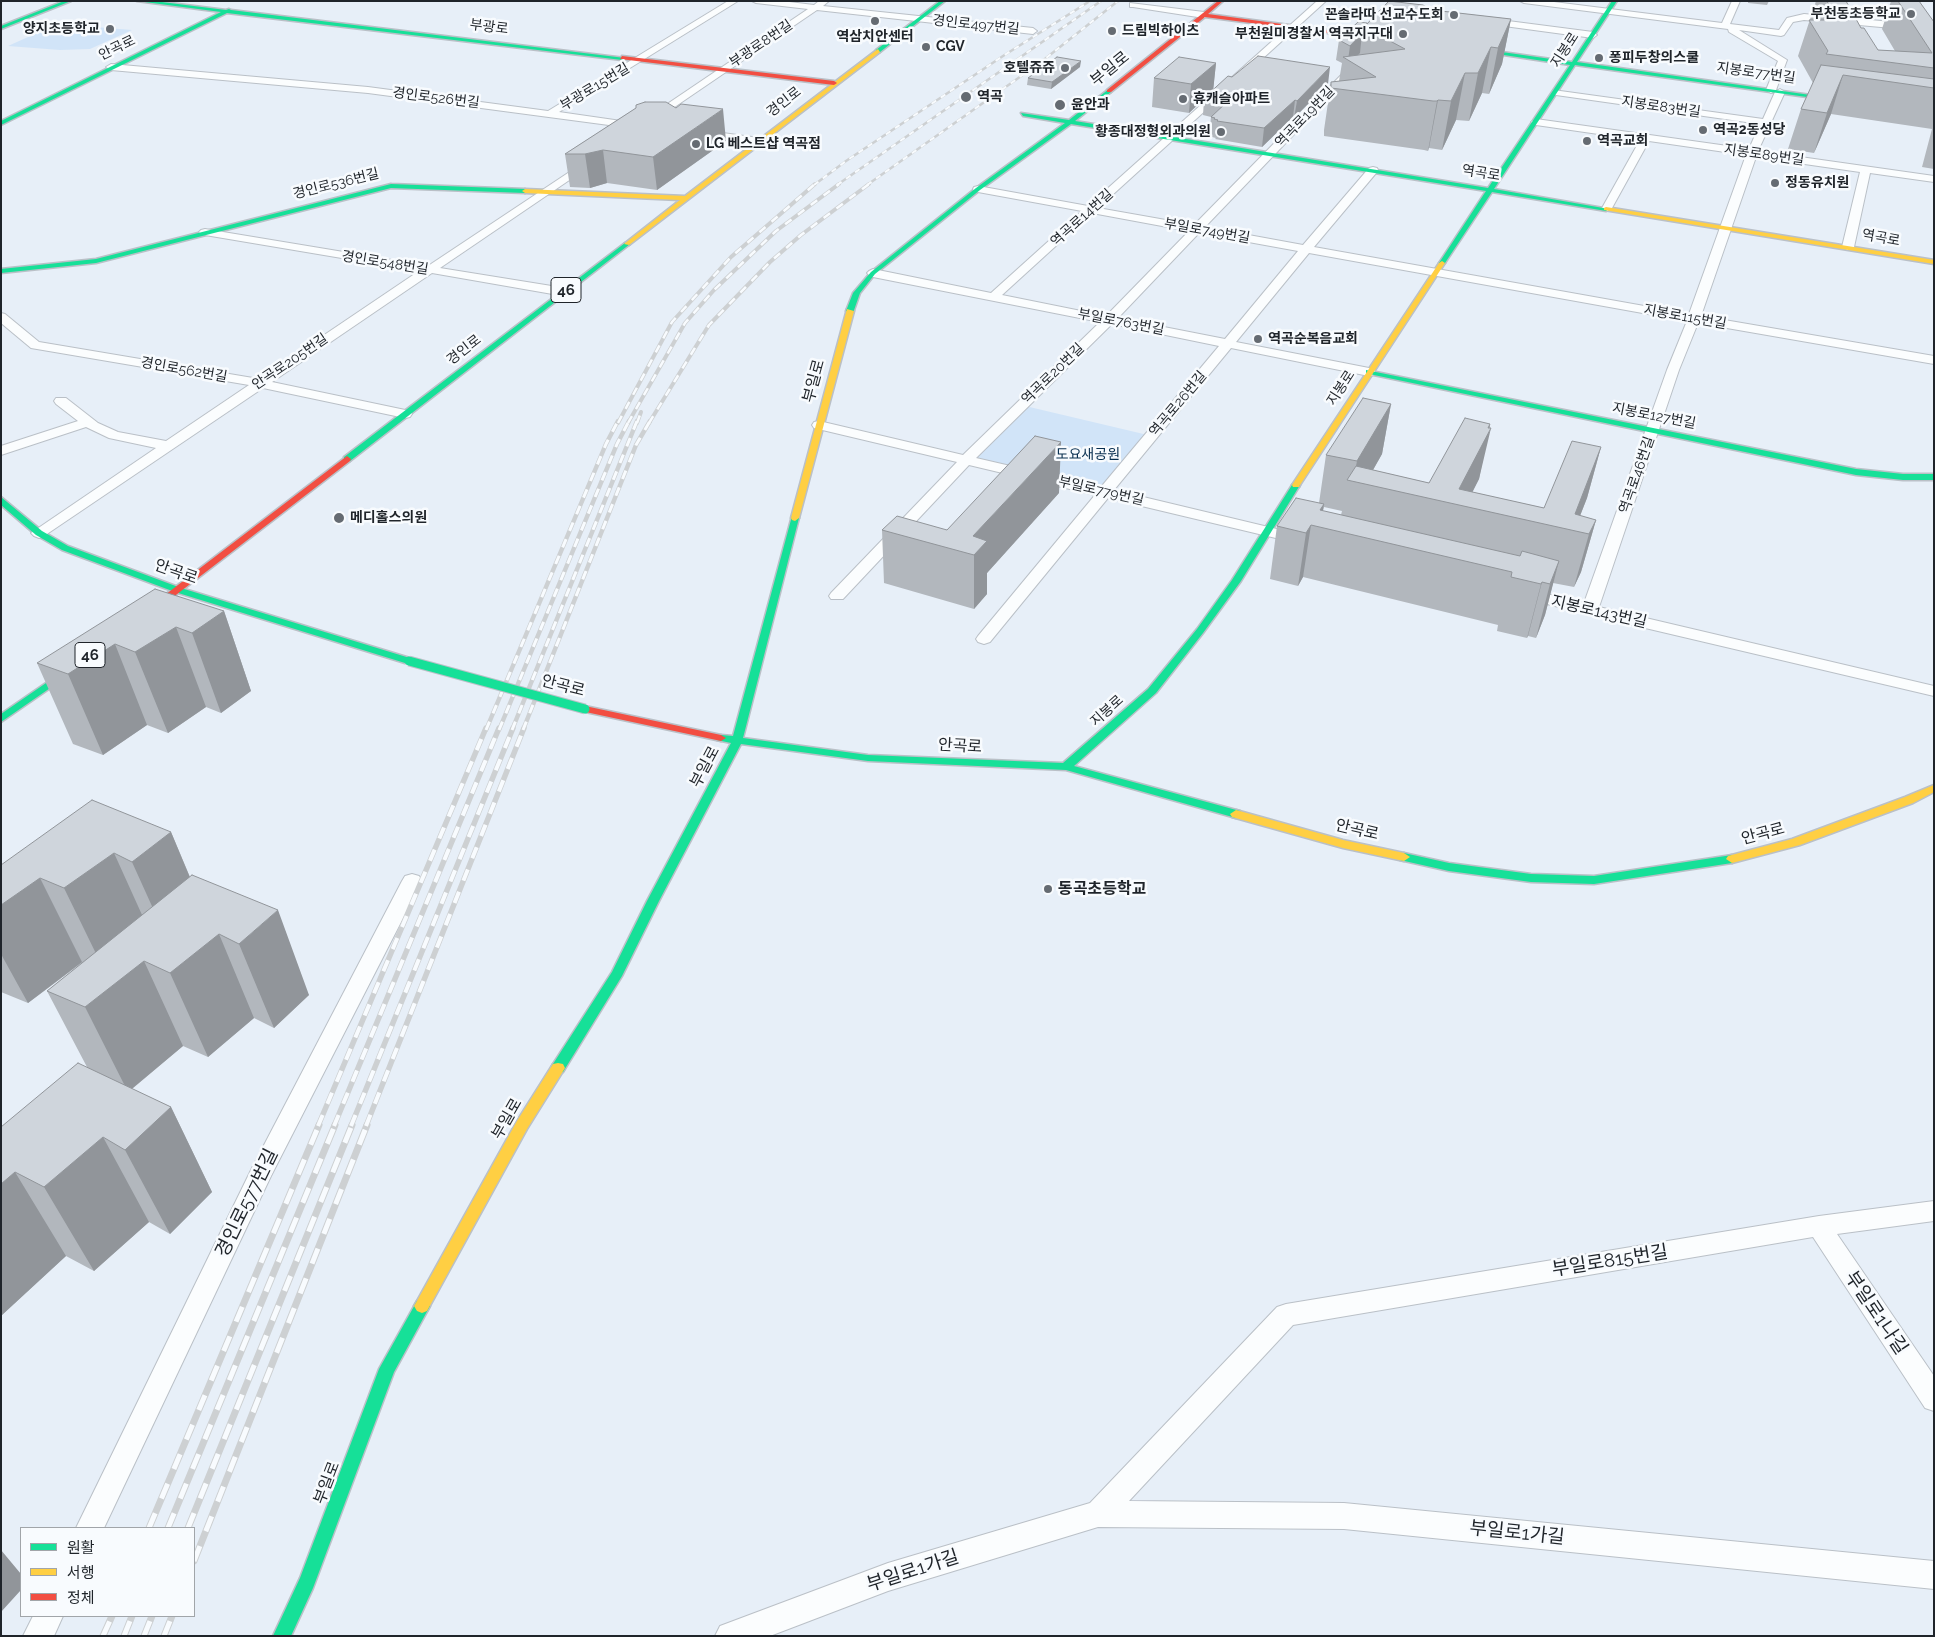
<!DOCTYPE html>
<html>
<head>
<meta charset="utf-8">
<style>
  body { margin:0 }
  #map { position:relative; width:1935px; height:1637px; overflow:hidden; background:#e7eff8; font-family:Raleway,"Noto Sans KR",sans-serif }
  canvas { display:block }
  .frame { position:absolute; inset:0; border:2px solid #1f242a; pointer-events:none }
  .legend { position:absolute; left:20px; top:1527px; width:175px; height:90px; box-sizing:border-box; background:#f8fbfe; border:1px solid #a1a5a9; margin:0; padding:6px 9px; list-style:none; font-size:15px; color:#1f242a }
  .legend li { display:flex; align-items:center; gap:10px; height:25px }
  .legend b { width:25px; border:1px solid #a1a5a9 }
</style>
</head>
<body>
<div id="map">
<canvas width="1935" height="1637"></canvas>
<div class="frame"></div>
<ul class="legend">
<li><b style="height:6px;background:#16e098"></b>원활</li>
<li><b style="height:6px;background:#ffcf43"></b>서행</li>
<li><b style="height:6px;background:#f24e42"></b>정체</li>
</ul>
</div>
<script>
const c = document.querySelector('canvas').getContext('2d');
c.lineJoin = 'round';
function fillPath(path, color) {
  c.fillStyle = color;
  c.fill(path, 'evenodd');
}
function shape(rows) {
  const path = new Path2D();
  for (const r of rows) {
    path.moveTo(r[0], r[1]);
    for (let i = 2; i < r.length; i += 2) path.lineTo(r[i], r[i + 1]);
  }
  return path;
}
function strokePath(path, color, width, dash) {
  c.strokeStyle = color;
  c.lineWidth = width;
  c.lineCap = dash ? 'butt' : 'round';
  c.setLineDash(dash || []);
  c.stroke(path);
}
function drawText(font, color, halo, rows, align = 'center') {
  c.font = font + ' Raleway,"Noto Sans KR",sans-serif';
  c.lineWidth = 5;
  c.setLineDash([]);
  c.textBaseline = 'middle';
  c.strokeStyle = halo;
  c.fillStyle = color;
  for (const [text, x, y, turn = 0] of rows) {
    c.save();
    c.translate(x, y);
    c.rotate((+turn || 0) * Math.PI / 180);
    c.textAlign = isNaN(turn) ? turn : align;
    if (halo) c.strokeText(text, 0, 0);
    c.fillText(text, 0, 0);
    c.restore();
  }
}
const green = shape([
  [57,24,132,30,90,49,60,50,8,46],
  [1021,405,1152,436,1105,493,967,459]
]);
const street = shape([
  [728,1,738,1,559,112,642,124,642,128,639,129,368,93,111,70,106,67,111,64,368,87,548,111,728,1],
  [752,1,781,1,814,5,819,1,829,1,823,6,1033,28,1037,31,1033,34,817,10,654,121,648,121,648,117,808,9,756,3,752,1],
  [1317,1,1326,1,1098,208,1194,225,1344,72,1347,71,1352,74,1350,76,1205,227,1303,245,1369,168,1373,167,1377,168,1378,170,1377,172,1314,247,1689,314,1746,155,1649,141,1612,208,1607,211,1602,208,1640,140,1536,125,1531,122,1536,119,1749,149,1760,124,1556,95,1553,94,1553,90,1763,119,1775,92,1780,89,1785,92,1758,151,1934,176,1934,182,1870,173,1854,247,1848,250,1842,247,1860,172,1756,157,1701,316,1934,356,1934,364,1698,323,1679,370,1599,607,1934,686,1934,696,1590,615,1520,597,1518,594,1520,591,1526,589,1584,603,1667,370,1687,321,1309,253,1236,342,1369,368,1374,369,1375,372,1374,375,1369,376,1231,348,1114,490,1285,531,1288,534,1285,537,1280,539,1108,498,990,642,984,644,978,642,976,639,978,636,1095,495,969,465,843,599,831,599,829,596,831,593,957,462,814,428,812,425,814,422,819,421,963,455,1100,322,873,277,869,275,867,273,869,271,873,269,991,293,1082,211,978,192,974,191,973,189,974,187,978,186,1088,206,1317,1],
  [1092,213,1189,231,1106,316,1002,295,1092,213],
  [1199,233,1298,251,1225,339,1118,318,1199,233],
  [1112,324,1219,346,1101,487,976,458,1112,324],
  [1520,1,1546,1,1722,23,1732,1,1740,1,1730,24,1779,30,1787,18,1804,14,1892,22,1896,25,1892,28,1804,20,1793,22,1784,35,1781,36,1739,30,1787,60,1776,90,1771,93,1766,90,1778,61,1729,32,1728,29,1524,3,1520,1],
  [1130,3,1204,12,1208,15,1204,18,1133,7,1130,7,1130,3],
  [1485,18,1593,32,1597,35,1593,38,1482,23,1482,19,1485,18],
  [701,130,759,138,764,141,759,144,698,135,698,131,701,130],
  [589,159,594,162,593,164,440,268,564,288,570,292,568,295,564,296,432,273,272,382,410,411,412,414,410,417,405,418,263,388,44,536,39,538,34,536,31,533,156,448,109,438,86,427,1,455,1,446,78,421,56,404,54,401,56,398,66,398,98,423,118,432,166,441,249,385,31,348,1,323,1,313,5,314,39,342,259,379,419,271,205,235,201,234,199,232,201,230,205,229,428,266,589,159],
  [412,874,419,876,422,881,271,1176,104,1528,76,1528,252,1168,402,881,405,876,412,874],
  [1934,1201,1934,1221,1837,1234,1934,1376,1934,1411,1925,1408,1813,1237,1293,1325,1129,1501,1344,1503,1934,1561,1934,1589,1344,1529,1098,1527,888,1591,770,1636,715,1636,720,1626,888,1563,1090,1503,1277,1307,1286,1304,1819,1216,1934,1201],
  [33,1616,63,1616,54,1636,23,1636,33,1616]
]);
const fast = shape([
  [64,1,71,1,1,29,1,26,64,1],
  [137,1,154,1,226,10,229,9,231,10,625,58,622,60,227,13,1,125,1,121,221,12,137,1],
  [940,1,945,1,880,52,876,52,876,50,940,1],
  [1612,1,1617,1,1577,62,1846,100,1843,102,1575,65,1494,189,1609,209,1606,211,1492,192,1445,263,1442,265,1439,263,1486,191,1071,124,980,190,875,274,860,293,853,313,846,311,853,293,871,272,976,188,1065,123,1023,116,1021,113,1069,120,1109,89,1111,92,1075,121,1488,188,1570,65,1464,49,1467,47,1572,62,1612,1],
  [391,184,525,189,528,191,525,193,391,188,96,263,1,273,1,269,96,259,391,184],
  [625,243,630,244,350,461,344,461,344,457,625,243],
  [1366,370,1856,469,1903,474,1934,474,1934,480,1903,480,1856,475,1369,374,1366,374,1366,370],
  [1296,482,1300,485,1241,581,1203,633,1156,693,1074,766,1240,811,1242,814,1240,817,1236,818,1066,770,868,761,741,744,659,901,622,976,563,1072,558,1073,553,1072,551,1068,553,1064,612,972,647,901,731,743,717,740,716,738,721,735,733,736,792,516,795,515,799,518,743,738,868,755,1063,763,1148,689,1197,629,1232,580,1292,485,1296,482],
  [1,497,42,531,68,546,181,588,413,659,414,661,413,663,405,663,175,592,62,550,36,535,1,505,1,497],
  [78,661,83,664,82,666,1,722,1,714,78,661],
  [1404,853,1449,863,1531,874,1594,876,1732,855,1738,859,1732,863,1594,884,1531,882,1449,871,1400,860,1398,857,1404,853],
  [422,1299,427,1301,430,1306,394,1372,313,1588,291,1636,273,1636,300,1578,379,1369,417,1301,422,1299]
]);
const slow = shape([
  [878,49,880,52,629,245,624,244,680,200,525,193,522,191,525,189,685,196,878,49],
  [1606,207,1934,260,1934,264,1604,210,1604,208,1606,207],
  [1442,261,1445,263,1300,485,1299,487,1293,487,1292,485,1439,263,1442,261],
  [847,309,854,311,799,518,795,521,792,520,791,518,847,309],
  [1934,785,1934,792,1913,803,1800,845,1732,863,1726,859,1728,856,1792,839,1905,797,1934,785],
  [1236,810,1343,840,1404,853,1410,857,1404,861,1343,848,1232,817,1230,814,1236,810],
  [558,1063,563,1064,565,1068,527,1129,427,1311,422,1313,417,1311,414,1306,417,1301,517,1121,553,1064,558,1063]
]);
const jam = shape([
  [1218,1,1223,1,1208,14,1385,38,1382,40,1205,17,1111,92,1107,92,1107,90,1218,1],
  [622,56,834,81,837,83,834,85,620,59,622,56],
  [347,456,351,459,350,461,146,618,140,618,138,616,140,614,347,456],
  [585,706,721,735,726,738,721,741,581,711,580,709,585,706]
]);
const railFar4 = shape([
  [814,185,846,161,1003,56,1090,1],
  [837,185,1101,1],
  [867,185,1041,62,1118,1]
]);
const railFar3 = shape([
  [618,423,672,322,731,257,815,184],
  [628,423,685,323,714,290,776,231,839,184],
  [637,423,641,412],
  [649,423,709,325,770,262,801,235,869,184]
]);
const railFar2 = shape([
  [486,730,606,444,618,421],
  [499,730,617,444,629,421],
  [512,730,637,421],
  [523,730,636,445,650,421]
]);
const railFar1 = shape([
  [318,1126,486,728],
  [334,1126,499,728],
  [351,1126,513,728],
  [366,1126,524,728]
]);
const rail = shape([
  [149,1528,319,1125],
  [168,1528,335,1125],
  [188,1528,352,1125],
  [194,1561,367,1125],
  [103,1636,112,1616],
  [124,1636,132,1616],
  [144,1636,152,1616],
  [164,1636,172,1616]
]);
const fastBridge = shape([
  [409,661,585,709]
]);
const wall = shape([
  [1748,1,1769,1,1767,5,1748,3],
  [1816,1,1846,1,1861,28,1878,50,1895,51,1882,29,1891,1,1919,1,1934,22,1934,169,1922,167,1932,129,1831,114,1814,153,1788,149,1801,109,1813,83,1798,56],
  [1432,10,1511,19,1502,64,1489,94,1482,93,1469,121,1456,120,1442,150,1429,148,1428,151,1424,150,1324,136,1324,130,1331,82,1339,81,1342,63,1336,60,1339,40,1367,23],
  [1216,63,1213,90,1328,84,1294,118,1293,117,1262,147,1215,139,1216,138,1212,137,1212,136,1209,135,1211,117,1203,115,1204,99,1189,113,1152,107,1154,78],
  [1080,67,1051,89,1027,85,1028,78],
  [636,108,726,141,657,190,607,183,590,188,570,187,565,154],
  [1391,404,1382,454,1373,470,1429,483,1490,424,1479,479,1472,492,1544,508,1601,447,1587,498,1580,516,1596,520,1581,572,1574,587,1553,583,1545,615,1536,638,1528,636,1527,638,1497,631,1498,625,1303,577,1298,586,1270,579,1277,526,1319,503,1326,455],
  [1324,507,1342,511,1341,515,1323,511],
  [1059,493,987,573,987,594,974,609,884,583,882,530,947,530],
  [224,611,251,691,221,713,206,707,168,733,147,725,103,755,73,744,37,663],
  [171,832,190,877,309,995,274,1028,254,1018,208,1057,183,1046,132,1089,171,1107,212,1192,170,1234,149,1222,94,1271,66,1256,2,1315,1,1127,87,1067,47,991,83,962,28,1003,1,992,1,865]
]);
const shadedWall = shape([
  [1511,19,1502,64,1489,94,1498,48],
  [1362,33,1360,53,1351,62,1348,60,1350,46],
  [1491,47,1482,93,1469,121,1478,73],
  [1081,61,1080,67,1051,89,1052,82],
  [1216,63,1213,92,1204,98,1204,99,1189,113,1191,84],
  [1330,67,1328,84,1294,118,1297,101],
  [1465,73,1456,120,1442,150,1451,101],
  [1843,75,1831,114,1814,153,1827,113],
  [1295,100,1293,117,1262,147,1264,128],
  [1438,100,1429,148,1428,151,1437,101],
  [723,109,726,141,657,190,653,157],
  [603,150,607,183,590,188,585,154],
  [1391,404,1382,454,1365,484,1353,481,1357,461],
  [1490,424,1489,432,1491,428,1479,479,1465,507,1459,489],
  [1061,442,1059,493,987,573,987,594,974,609,974,555,973,536],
  [1601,447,1587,498,1574,531,1575,514],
  [1324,504,1320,527,1320,510],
  [1596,520,1581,572,1574,587,1589,534],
  [1311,525,1303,577,1298,586,1306,533],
  [1559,561,1545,615,1536,638,1550,584],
  [1542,582,1528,636,1527,638,1541,584],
  [224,611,251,691,221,713,192,633],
  [176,627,206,707,168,733,135,652],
  [115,644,147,725,103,755,68,674],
  [171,832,206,916,170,946,132,862],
  [114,853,152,937,105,972,64,888],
  [40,878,82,962,28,1003,1,954,1,905],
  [278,910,309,995,274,1028,239,944],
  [219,934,254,1018,208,1057,170,973],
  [144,961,183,1046,128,1092,85,1007],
  [171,1107,212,1192,170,1234,125,1150],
  [103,1137,149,1222,94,1271,44,1187],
  [15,1172,66,1256,2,1315,1,1184],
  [1,1550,21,1574,21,1590,1,1612]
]);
const building = shape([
  [1389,1,1423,5,1432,10,1511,19,1498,48,1491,47,1478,73,1465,73,1451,101,1438,100,1437,101,1433,101,1331,88,1331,82,1376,77,1343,57,1405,49,1364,27,1389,1],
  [1827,1,1846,1,1861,28,1864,28,1878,50,1932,53,1898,1,1919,1,1934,22,1934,68,1826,54,1828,51,1809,20,1836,20,1827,1],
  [1358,22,1367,23,1364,27,1362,33,1350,46,1339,40,1358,22],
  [1258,56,1330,67,1297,101,1295,100,1264,128,1217,121,1218,120,1214,119,1215,118,1211,117,1228,101,1204,98,1228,76,1232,77,1258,56],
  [1057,57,1081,61,1052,82,1028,78,1057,57],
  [1179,57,1216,63,1191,84,1154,78,1179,57],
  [1821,65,1934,79,1934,88,1843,75,1827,113,1801,109,1821,65],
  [645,102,666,102,676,108,681,104,723,109,653,157,603,150,585,154,565,154,636,108,636,105,645,102],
  [1363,398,1391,404,1357,461,1326,455,1363,398],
  [1465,418,1490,424,1488,428,1491,428,1459,489,1544,508,1572,441,1601,447,1575,514,1596,520,1589,534,1347,480,1356,466,1429,483,1465,418],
  [1035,436,1061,442,973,536,987,541,974,555,882,530,897,516,947,530,1035,436],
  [1296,498,1324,504,1320,510,1520,556,1522,551,1559,561,1550,584,1542,582,1541,584,1511,577,1512,572,1311,525,1306,533,1277,526,1296,498],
  [155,589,224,611,192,633,176,627,135,652,115,644,68,674,37,663,155,589],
  [92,800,171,832,132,862,114,853,64,888,40,878,1,905,1,865,92,800],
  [192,875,278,910,239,944,219,934,170,973,144,961,85,1007,47,991,192,875],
  [78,1063,171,1107,125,1150,103,1137,44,1187,15,1172,1,1184,1,1127,78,1063]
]);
const markers = [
  [1911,14,5,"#656b72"],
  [1454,15,5,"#656b72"],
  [875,21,5,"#656b72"],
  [110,29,5,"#656b72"],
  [1112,31,5,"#656b72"],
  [1403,34,5,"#656b72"],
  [926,47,5,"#656b72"],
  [1599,58,5,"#656b72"],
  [1065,68,5,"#656b72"],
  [966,97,6,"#656b72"],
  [1183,99,5,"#656b72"],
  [1060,105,6,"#656b72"],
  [1703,130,5,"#656b72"],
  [1221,132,5,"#656b72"],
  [1587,141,5,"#656b72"],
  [696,144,5,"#656b72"],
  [1775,183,5,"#656b72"],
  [1258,339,5,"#656b72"],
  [339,518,6,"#656b72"],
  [1048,889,5,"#656b72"]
];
const farPoinames = [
  ["부천동초등학교",1901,14,"right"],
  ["꼰솔라따 선교수도회",1444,15,"right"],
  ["양지초등학교",100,29,"right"],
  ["드림빅하이츠",1122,31],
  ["부천원미경찰서 역곡지구대",1393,34,"right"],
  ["역삼치안센터",875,37,"center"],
  ["CGV",936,47],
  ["퐁피두창의스쿨",1609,58],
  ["호텔쥬쥬",1055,68,"right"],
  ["역곡",977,97],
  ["휴캐슬아파트",1193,99],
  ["윤안과",1071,105],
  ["역곡2동성당",1713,130],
  ["황종대정형외과의원",1211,132,"right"],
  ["역곡교회",1597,141],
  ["LG 베스트샵 역곡점",706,144],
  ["정동유치원",1785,183],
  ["역곡순복음교회",1268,339],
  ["메디홀스의원",350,518]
];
const farStreetnames = [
  ["경인로497번길",976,25,6],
  ["부광로",489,27,7],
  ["부광로8번길",761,44,-34],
  ["안곡로",117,48,-26],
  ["지봉로",1565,50,-57],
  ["지봉로77번길",1756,73,8],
  ["부광로15번길",595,87,-31],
  ["경인로526번길",436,98,7],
  ["경인로",784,102,-38],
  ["지봉로83번길",1661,107,8],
  ["역곡로19번길",1305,117,-46],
  ["지봉로89번길",1764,155,8],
  ["역곡로",1481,173,9],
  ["경인로536번길",336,184,-14],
  ["역곡로14번길",1082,218,-42],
  ["부일로749번길",1207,231,10],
  ["역곡로",1881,238,10],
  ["경인로548번길",385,263,9],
  ["지봉로115번길",1685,317,10],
  ["부일로763번길",1121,322,11],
  ["경인로",464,350,-38],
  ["안곡로205번길",290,362,-34],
  ["경인로562번길",184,370,10],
  ["역곡로20번길",1053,374,-44],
  ["지봉로",1341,388,-57],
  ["역곡로26번길",1178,404,-50],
  ["지봉로127번길",1654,416,11],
  ["역곡로46번길",1637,475,-71],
  ["부일로779번길",1101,491,13],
  ["지봉로",1107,711,-42]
];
const farParknames = [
  ["도요새공원",1088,455]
];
const shields = [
  [566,290,30],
  [90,655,30]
];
const shieldNames = [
  ["46",566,290],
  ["46",90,655]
];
const streetNames = [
  ["부일로",1110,69,-39],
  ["부일로",814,381,-75],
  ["안곡로",176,572,19],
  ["지봉로143번길",1599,612,13],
  ["안곡로",563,686,14],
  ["안곡로",960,746,3],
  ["부일로",705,767,-62],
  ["안곡로",1357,830,13],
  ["안곡로",1763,834,-15],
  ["부일로",507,1119,-60],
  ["부일로",327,1483,-69]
];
const poiNames = [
  ["동곡초등학교",1058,889]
];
const nearStreetnames = [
  ["경인로577번길",247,1203,-64],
  ["부일로815번길",1610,1261,-9],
  ["부일로1나길",1876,1313,56],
  ["부일로1가길",1517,1533,6],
  ["부일로1가길",913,1571,-18]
];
fillPath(green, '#d1e4f8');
strokePath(street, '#bac0c7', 2);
strokePath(fast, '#bac0c7', 3);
strokePath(slow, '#bac0c7', 3);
strokePath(jam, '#bac0c7', 3);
fillPath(street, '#fbfdfe');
fillPath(fast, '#16e098');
fillPath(slow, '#ffcf43');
fillPath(jam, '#f24e42');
strokePath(railFar4, '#cdd0d2', 2.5);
strokePath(railFar3, '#cdd0d2', 4);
strokePath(railFar2, '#cdd0d2', 4.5);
strokePath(railFar1, '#cdd0d2', 5.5);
strokePath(rail, '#cdd0d2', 7);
strokePath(railFar4, '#f8fbfe', 2, [5.5]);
strokePath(railFar3, '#f8fbfe', 2.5, [8]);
strokePath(railFar2, '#f8fbfe', 3, [9]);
strokePath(railFar1, '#f8fbfe', 4, [12]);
strokePath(rail, '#f8fbfe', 5, [16]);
strokePath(fastBridge, '#bac0c7', 11, []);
strokePath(fastBridge, '#16e098', 9);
fillPath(wall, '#b2b7bd');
fillPath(shadedWall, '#91959a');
fillPath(building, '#cfd5dc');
strokePath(building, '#91959a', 1);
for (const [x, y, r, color] of markers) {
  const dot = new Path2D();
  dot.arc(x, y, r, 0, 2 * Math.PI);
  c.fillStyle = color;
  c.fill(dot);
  strokePath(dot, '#f8fbfe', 2);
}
drawText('bold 14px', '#1f242a', '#f8fbfe', farPoinames, 'left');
drawText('14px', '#1f242a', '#f8fbfe', farStreetnames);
drawText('14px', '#072e4f', '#f8fbfe', farParknames);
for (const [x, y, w] of shields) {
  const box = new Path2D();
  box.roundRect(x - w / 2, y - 12.5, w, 25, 4);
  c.fillStyle = '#f8fbfe';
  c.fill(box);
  strokePath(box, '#1f242a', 1);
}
drawText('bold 15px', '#1f242a', null, shieldNames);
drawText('16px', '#1f242a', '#f8fbfe', streetNames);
drawText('bold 16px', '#1f242a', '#f8fbfe', poiNames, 'left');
drawText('19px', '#1f242a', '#f8fbfe', nearStreetnames);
</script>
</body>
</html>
